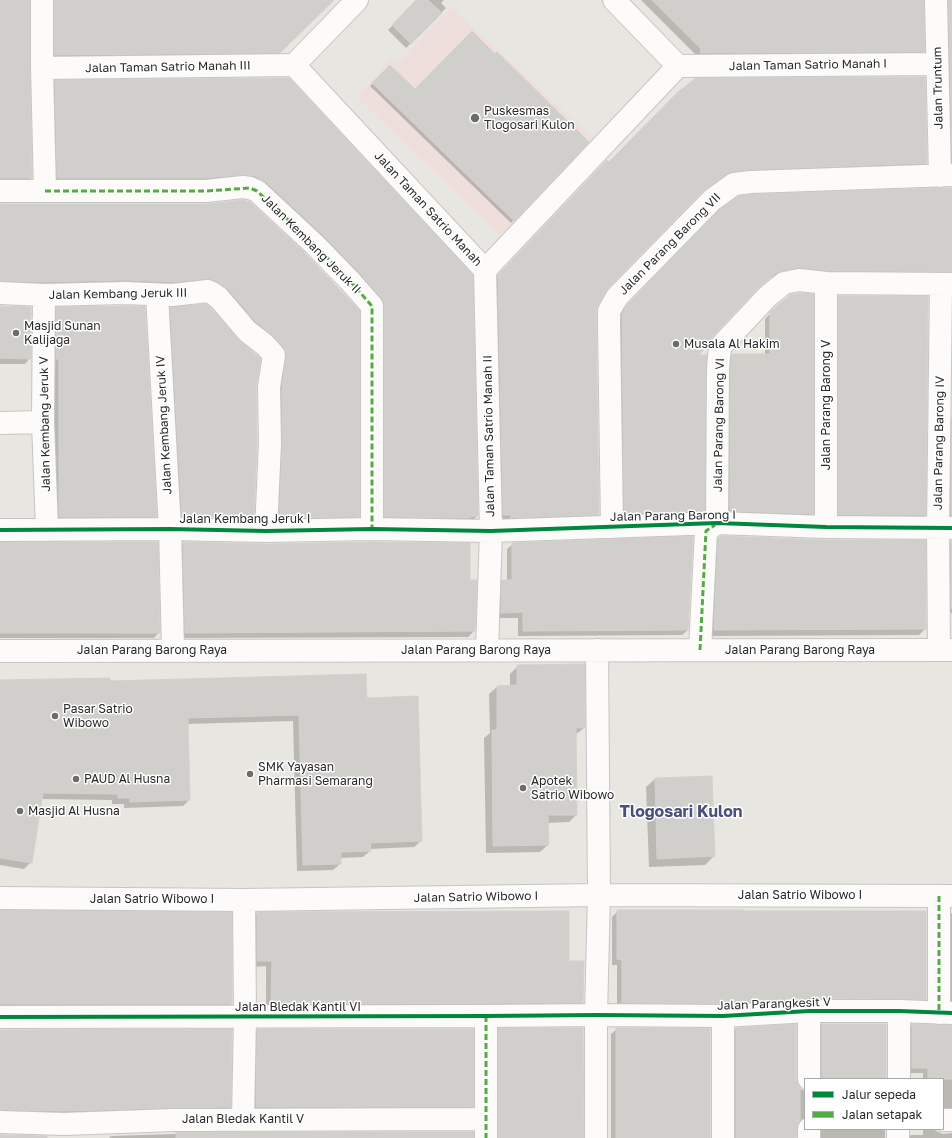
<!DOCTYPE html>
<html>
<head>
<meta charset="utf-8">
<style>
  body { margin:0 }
  #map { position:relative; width:952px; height:1138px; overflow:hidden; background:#e8e6e0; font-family:"Golos Text",sans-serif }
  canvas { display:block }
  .legend { position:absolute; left:804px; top:1078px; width:140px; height:52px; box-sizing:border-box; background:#fff; border:1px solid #aaa; margin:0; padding:5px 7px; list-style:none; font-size:12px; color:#2a2a2a }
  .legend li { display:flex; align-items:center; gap:8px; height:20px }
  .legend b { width:20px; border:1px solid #aaa }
</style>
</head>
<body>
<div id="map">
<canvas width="952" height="1138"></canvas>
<ul class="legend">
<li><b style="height:5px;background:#00873e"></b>Jalur sepeda</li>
<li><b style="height:5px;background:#53ab44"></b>Jalan setapak</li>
</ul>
</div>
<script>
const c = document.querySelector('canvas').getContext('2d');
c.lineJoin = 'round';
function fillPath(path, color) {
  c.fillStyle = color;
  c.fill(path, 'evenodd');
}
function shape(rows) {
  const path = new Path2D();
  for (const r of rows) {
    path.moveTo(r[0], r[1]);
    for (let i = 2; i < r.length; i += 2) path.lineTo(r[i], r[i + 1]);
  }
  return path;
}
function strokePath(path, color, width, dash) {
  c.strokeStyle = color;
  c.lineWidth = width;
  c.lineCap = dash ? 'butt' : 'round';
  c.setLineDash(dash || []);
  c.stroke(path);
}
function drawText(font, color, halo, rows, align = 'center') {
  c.font = font + ' "Golos Text",sans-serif';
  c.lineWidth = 3;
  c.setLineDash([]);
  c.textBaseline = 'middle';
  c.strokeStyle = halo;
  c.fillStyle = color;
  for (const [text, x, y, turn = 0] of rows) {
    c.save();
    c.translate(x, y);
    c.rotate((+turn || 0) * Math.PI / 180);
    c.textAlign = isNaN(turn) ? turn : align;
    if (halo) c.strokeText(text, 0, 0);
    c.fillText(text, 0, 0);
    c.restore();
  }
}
const education = shape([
  [944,0,952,0,952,168,948,168]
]);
const medical = shape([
  [452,8,594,139,500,236,357,97,391,58,398,63]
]);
const shadow = shape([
  [0,0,28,0,28,68,31,178,26,184,0,184],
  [48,0,332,0,273,58,49,60],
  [417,0,444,0,441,3,446,8,406,48,388,30],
  [641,0,923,0,924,51,918,57,695,58,696,55],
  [942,0,952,0,952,169,947,168],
  [390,66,415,91,587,142,511,223,370,86],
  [288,79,477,516,472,521,379,522,379,312,260,187,52,184,50,87,55,81],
  [609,163,926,163,920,169,726,177,720,179,698,195,607,288,597,305,596,311,598,514,593,520,498,521,492,282,601,167],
  [952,188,952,279,794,273,775,276,770,278,753,292,710,338,696,356,704,511,698,516,619,519,617,321,622,311,721,210],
  [243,201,358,516,353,522,274,523,281,358,223,295,166,287,0,286,0,204,206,204],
  [839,297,925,515,919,520,833,520,833,302],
  [0,307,30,358,25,364,0,364],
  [776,307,812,514,807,519,724,516,727,361,732,355,765,355,765,319],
  [57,308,156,516,150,522,54,522,51,314],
  [171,308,256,387,253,518,247,523,177,522,165,314],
  [952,419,952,522,946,521,947,425],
  [719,538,826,540,925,629,919,635,708,636,713,545],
  [951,541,952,613,946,613,946,547],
  [0,543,159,632,154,638,0,638],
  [183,543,469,581,474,631,468,637,179,638,177,549],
  [513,544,688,630,682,635,518,636,518,618,496,618,497,587,502,581,507,581,507,549],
  [518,666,584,728,575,735,576,815,569,822,547,823,548,845,540,852,486,853,484,738,490,733,489,694,497,687,510,686,510,674],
  [0,681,109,682,366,699,421,841,414,847,370,849,370,851,363,857,340,858,340,864,333,870,297,871,293,721,187,724,189,800,183,806,124,808,124,804,112,804,112,800,41,799,31,862,24,869,0,865],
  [711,777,714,856,705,865,649,867,646,787,655,779],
  [618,911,926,999,920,1005,617,1008,617,965,612,965,612,917],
  [0,912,231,1004,226,1009,0,1010],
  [257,913,568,962,582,1002,576,1008,266,1009,266,966,252,967,251,919],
  [952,913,952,1008,946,1006,946,918],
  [822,1024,886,1024,886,1079,816,1079,816,1030],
  [796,1025,796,1080,797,1085,802,1090,805,1091,805,1122,797,1123,796,1129,796,1138,730,1138,730,1034,736,1029],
  [912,1025,952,1026,952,1114,943,1113,943,1079,923,1079,923,1073,906,1073,906,1031],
  [499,1029,583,1138,493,1138,493,1035],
  [617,1029,710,1138,611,1138,611,1034],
  [0,1030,230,1107,224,1113,0,1115],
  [258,1030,472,1106,467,1112,251,1112,252,1036],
  [815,1129,885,1129,885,1138,816,1138],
  [923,1129,934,1129,936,1131,943,1134,952,1133,952,1138,908,1138,911,1135,923,1135],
  [473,1133,473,1138,109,1138,111,1136,174,1134]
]);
const building = shape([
  [0,0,30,0,30,68,32,178,0,178,0,0],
  [54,0,334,0,280,53,54,55,54,0],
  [416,0,428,0,442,13,411,44,392,25,416,0],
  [652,0,924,0,925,52,700,53,701,49,652,0],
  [948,0,952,0,952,154,948,0],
  [472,31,495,54,497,52,589,142,514,221,372,83,390,65,415,89,472,31],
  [925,77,927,163,750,170,733,172,727,174,703,191,608,288,598,305,596,311,599,515,511,518,511,515,503,515,498,275,607,160,609,162,678,92,696,78,925,77],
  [289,78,473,275,478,516,469,517,469,518,384,517,384,305,381,298,359,272,323,235,266,182,255,176,242,175,205,178,57,178,55,80,289,78],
  [938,188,952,188,952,272,827,271,800,268,782,271,776,273,758,288,711,338,708,345,699,355,707,355,706,368,705,511,624,514,622,314,627,305,720,209,739,196,752,194,938,188],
  [243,200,250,202,305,253,360,311,360,517,279,518,282,444,282,388,286,352,274,337,256,322,229,290,219,283,213,280,207,279,172,282,125,280,44,282,0,281,0,204,206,204,243,200],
  [800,293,814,294,814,514,730,511,730,369,732,354,770,354,770,312,790,295,800,293],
  [838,296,928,296,926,515,838,515,838,296],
  [206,304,210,307,238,339,261,359,256,387,257,443,254,518,182,517,170,307,206,304],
  [0,306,31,307,31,359,0,358,0,306],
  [125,306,145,306,157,517,59,517,59,359,56,359,56,307,125,306],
  [952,418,952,516,951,515,952,418],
  [693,536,688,630,523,631,523,612,501,613,502,580,512,580,512,543,693,536],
  [721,536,826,540,926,540,926,629,714,630,718,538,721,536],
  [951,540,952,540,952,608,951,608,951,540],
  [0,542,158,542,160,633,0,633,0,542],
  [183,542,266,544,372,542,470,543,470,580,477,580,475,631,185,633,183,542],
  [585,664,585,728,576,728,577,815,548,815,549,845,493,846,492,730,497,730,497,686,517,685,517,665,585,664],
  [366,674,367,698,418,696,422,841,370,843,371,851,341,852,341,864,303,865,299,715,188,718,190,800,130,802,130,798,118,798,118,794,43,793,32,863,0,858,0,680,110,678,110,681,366,674],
  [712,776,715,856,657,859,655,778,712,776],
  [0,910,232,912,232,1004,0,1004,0,910],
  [617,910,743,910,743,911,926,911,926,1000,809,998,723,1004,622,1003,622,960,617,959,617,910],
  [569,911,569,961,584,961,583,1003,271,1004,272,961,257,961,257,912,569,911],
  [796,1024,796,1079,800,1087,800,1121,797,1129,796,1138,736,1138,736,1028,796,1024],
  [822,1024,886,1024,886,1079,822,1079,822,1024],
  [912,1024,952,1025,952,1079,928,1079,928,1068,912,1068,912,1024],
  [498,1028,583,1028,584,1138,498,1138,498,1028],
  [616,1028,710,1028,710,1138,616,1138,616,1028],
  [232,1029,231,1107,174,1108,64,1111,0,1110,0,1030,232,1029],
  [257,1029,474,1029,474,1107,256,1107,257,1029],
  [176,1132,474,1132,474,1138,176,1138,176,1132],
  [0,1135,47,1136,47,1138,0,1138,0,1135]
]);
const minor = shape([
  [42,0,42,68,45,191],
  [936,0,940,176],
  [294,65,485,270,678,66,614,0],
  [294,65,357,0],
  [678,66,937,64],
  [42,68,294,65],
  [0,191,206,191,243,187,250,188,257,191,314,244,350,281,372,306,372,529],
  [485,270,491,531,487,650],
  [0,293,44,295,125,293,172,295,208,291,212,293,219,298,247,331,265,345,274,355,269,387,270,443,266,531],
  [44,295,43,422,47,529],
  [157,295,170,529,173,650],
  [0,423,43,422],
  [612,527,609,324,609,311,617,297,712,200,734,184,751,182,952,175],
  [826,527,826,283],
  [0,530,170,529,266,531,372,529,491,531,717,523,826,527,952,528],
  [700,650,706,531,717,523,718,368,720,347,767,297,784,283,799,280,826,283,952,284],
  [939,650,938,529,941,284],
  [0,651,952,650],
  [939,896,939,1013],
  [0,898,244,900,599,895,952,896],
  [486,1016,486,1138],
  [723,1016,723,1138],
  [0,1017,486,1016,596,1015,723,1016,809,1011,899,1011,952,1013],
  [809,1079,809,1011],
  [899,1079,899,1011],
  [243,1119,245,1017,244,900],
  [943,1120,952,1120],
  [0,1122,64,1124,174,1120,486,1119],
  [596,1138,596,1015,599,895,597,650],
  [809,1138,809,1129],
  [898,1138,898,1129]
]);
const quiet = shape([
  [45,191,206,191,250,188,257,191,314,244,350,281,372,306,372,529],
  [700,650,706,531,715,525],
  [939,896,939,1013],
  [486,1016,486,1138]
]);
const cycleway = shape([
  [0,530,170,529,266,531,372,529,491,531,717,523,826,527,952,528],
  [0,1017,486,1016,596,1015,723,1016,809,1011,899,1011,952,1013]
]);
const markers = [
  [475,118,5,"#6c6c6a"],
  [16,333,4,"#6c6c6a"],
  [676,344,4,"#6c6c6a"],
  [55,716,4,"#6c6c6a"],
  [250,774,4,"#6c6c6a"],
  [76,779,4,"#6c6c6a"],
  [523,788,4,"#6c6c6a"],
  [20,811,4,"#6c6c6a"]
];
const streetNames = [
  ["Jalan Taman Satrio Manah I",808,65,-1],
  ["Jalan Taman Satrio Manah III",168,67,-1],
  ["Jalan Truntum",938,88,-91],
  ["Jalan Taman Satrio Manah",428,209,47],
  ["Jalan Kembang Jeruk II",311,244,45],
  ["Jalan Parang Barong VII",670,244,-45],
  ["Jalan Kembang Jeruk III",118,294,-1],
  ["Jalan Parang Barong V",826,405,-90],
  ["Jalan Kembang Jeruk V",45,424,-91],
  ["Jalan Kembang Jeruk IV",164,425,-93],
  ["Jalan Parang Barong VI",719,425,-89],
  ["Jalan Taman Satrio Manah II",489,436,-91],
  ["Jalan Parang Barong IV",939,443,-89],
  ["Jalan Parang Barong I",673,516,-1],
  ["Jalan Kembang Jeruk I",245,519],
  ["Jalan Parang Barong Raya",152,650],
  ["Jalan Parang Barong Raya",476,650],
  ["Jalan Parang Barong Raya",800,650],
  ["Jalan Satrio Wibowo I",800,895],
  ["Jalan Satrio Wibowo I",476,897,-1],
  ["Jalan Satrio Wibowo I",152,899],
  ["Jalan Parangkesit V",774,1004,-2],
  ["Jalan Bledak Kantil VI",298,1007],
  ["Jalan Bledak Kantil V",243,1119]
];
const poiNames = [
  ["Puskesmas",484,111],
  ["Tlogosari Kulon",484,125],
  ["Masjid Sunan",24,326],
  ["Kalijaga",24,340],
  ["Musala Al Hakim",684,344],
  ["Pasar Satrio",63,709],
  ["Wibowo",63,723],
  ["SMK Yayasan",258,767],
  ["Pharmasi Semarang",258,781],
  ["PAUD Al Husna",84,779],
  ["Apotek",531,781],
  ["Satrio Wibowo",531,795],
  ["Masjid Al Husna",28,811]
];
const districtNames = [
  ["Tlogosari Kulon",681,812]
];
fillPath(education, '#ebe6d4');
fillPath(medical, '#eedfdc');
fillPath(shadow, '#0003');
fillPath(building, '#d1cfcb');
strokePath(building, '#d3d1cc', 1);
strokePath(minor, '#c6c5c5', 24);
strokePath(minor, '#fcfbfa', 22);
strokePath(quiet, '#53ab44', 3, [6, 3]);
strokePath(cycleway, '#00873e', 4);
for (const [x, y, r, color] of markers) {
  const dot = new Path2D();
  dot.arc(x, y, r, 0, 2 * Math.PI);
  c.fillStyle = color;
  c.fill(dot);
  strokePath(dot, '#fff', 1.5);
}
drawText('12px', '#2a2a2a', '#fff', streetNames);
drawText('12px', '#2a2a2a', '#fff', poiNames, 'left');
drawText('bold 16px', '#4a4f7b', '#fff', districtNames);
</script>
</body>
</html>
